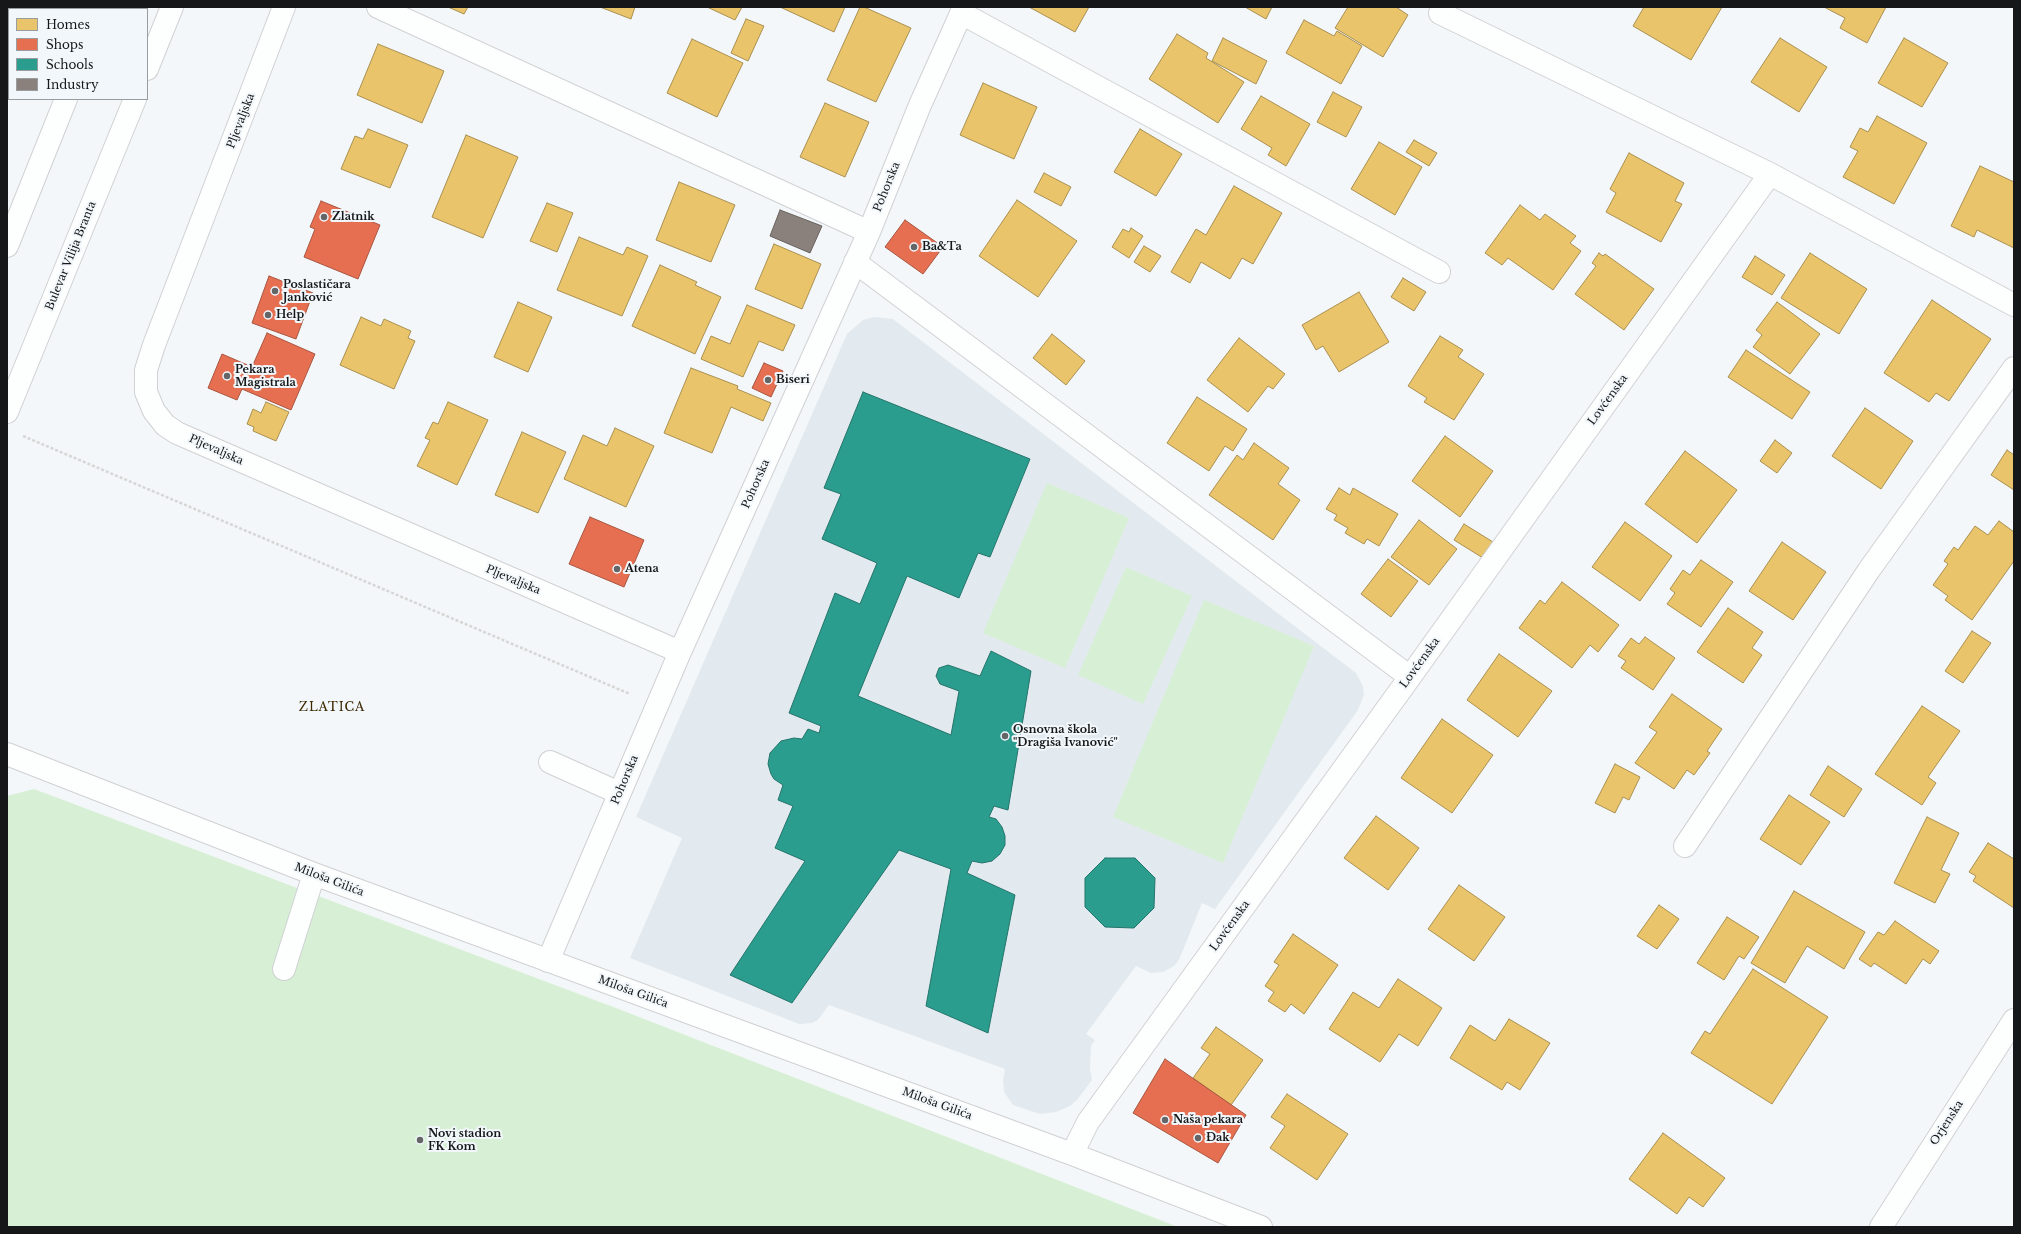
<!DOCTYPE html>
<html>
<head>
<meta charset="utf-8">
<style>
  body { margin:0 }
  #map { position:relative; width:2021px; height:1234px; overflow:hidden; background:#f4f7f9; font-family:"Libre Baskerville",serif }
  canvas { display:block }
  .frame { position:absolute; inset:0; border:8px solid #151718; pointer-events:none }
  .legend { position:absolute; left:8px; top:8px; width:140px; height:92px; box-sizing:border-box; background:#f2f7fb; border:1px solid #9a9da0; margin:0; padding:5px 7px; list-style:none; font-size:12px; color:#151718 }
  .legend li { display:flex; align-items:center; gap:8px; height:20px }
  .legend b { width:20px; border:1px solid #9a9da0 }
</style>
</head>
<body>
<div id="map">
<canvas width="2021" height="1234"></canvas>
<div class="frame"></div>
<ul class="legend">
<li><b style="height:11px;background:#e9c46a"></b>Homes</li>
<li><b style="height:11px;background:#e76f51"></b>Shops</li>
<li><b style="height:11px;background:#2a9d8f"></b>Schools</li>
<li><b style="height:11px;background:#8a817c"></b>Industry</li>
</ul>
</div>
<script>
const c = document.querySelector('canvas').getContext('2d');
c.lineJoin = 'round';
function fillPath(path, color) {
  c.fillStyle = color;
  c.fill(path, 'evenodd');
}
function shape(rows) {
  const path = new Path2D();
  for (const r of rows) {
    path.moveTo(r[0], r[1]);
    for (let i = 2; i < r.length; i += 2) path.lineTo(r[i], r[i + 1]);
  }
  return path;
}
function strokePath(path, color, width, dash) {
  c.strokeStyle = color;
  c.lineWidth = width;
  c.lineCap = dash ? 'butt' : 'round';
  c.setLineDash(dash || []);
  c.stroke(path);
}
function drawText(font, color, halo, rows, align = 'center') {
  c.font = font + ' "Libre Baskerville",serif';
  c.lineWidth = 4;
  c.setLineDash([]);
  c.textBaseline = 'middle';
  c.strokeStyle = halo;
  c.fillStyle = color;
  for (const [text, x, y, turn = 0] of rows) {
    c.save();
    c.translate(x, y);
    c.rotate((+turn || 0) * Math.PI / 180);
    c.textAlign = isNaN(turn) ? turn : align;
    if (halo) c.strokeText(text, 0, 0);
    c.fillText(text, 0, 0);
    c.restore();
  }
}
const built = shape([
  [874,317,893,319,1356,673,1363,686,1364,695,1358,710,1215,909,1202,903,1179,960,1174,966,1163,972,1151,973,1136,966,1086,1034,1095,1040,1091,1046,1090,1069,1092,1080,1077,1100,1070,1106,1056,1112,1040,1114,1013,1105,1004,1092,1003,1080,1005,1069,829,1005,818,1020,812,1023,799,1024,630,958,682,838,636,817,847,334,863,320]
]);
const green = shape([
  [1047,483,1129,518,1065,668,983,633],
  [1126,567,1192,596,1143,704,1078,675],
  [1204,600,1314,646,1223,863,1113,817],
  [34,789,616,1008,1178,1227,7,1227,7,796]
]);
const homes = shape([
  [448,7,468,7,464,14,448,7],
  [600,7,635,7,631,19,600,7],
  [707,7,742,7,735,20,707,7],
  [780,7,845,7,834,32,780,7],
  [860,7,864,7,911,28,876,102,827,80,860,7],
  [1029,7,1089,7,1075,32,1029,7],
  [1245,7,1272,7,1266,19,1245,7],
  [1348,7,1396,7,1408,15,1383,57,1335,28,1348,7],
  [1644,7,1722,7,1691,60,1633,26,1644,7],
  [1824,7,1886,7,1867,43,1840,28,1845,18,1824,7],
  [746,19,764,26,748,61,731,53,746,19],
  [1304,20,1334,36,1337,31,1362,46,1341,84,1286,53,1304,20],
  [1177,34,1208,53,1206,58,1244,82,1218,123,1149,79,1177,34],
  [1223,38,1267,61,1256,84,1212,61,1223,38],
  [1780,38,1827,67,1799,112,1751,82,1780,38],
  [1904,38,1948,63,1922,107,1878,83,1904,38],
  [692,39,743,63,717,117,667,93,692,39],
  [378,44,444,71,422,123,357,95,378,44],
  [983,83,1037,107,1014,159,960,135,983,83],
  [1333,92,1362,107,1346,137,1317,122,1333,92],
  [1261,96,1310,124,1286,166,1268,155,1272,148,1241,129,1261,96],
  [825,103,869,122,845,177,800,157,825,103],
  [1877,116,1927,143,1894,204,1843,177,1858,151,1850,147,1860,128,1868,132,1877,116],
  [368,129,408,145,390,188,341,169,355,136,363,139,368,129],
  [1140,129,1182,154,1156,196,1114,172,1140,129],
  [466,135,518,157,483,238,432,217,466,135],
  [1414,140,1437,153,1429,166,1406,152,1414,140],
  [1379,142,1422,167,1395,215,1351,189,1379,142],
  [1629,153,1684,183,1675,201,1682,204,1661,242,1606,212,1616,193,1610,189,1629,153],
  [1980,166,2014,182,2014,248,1977,230,1974,237,1951,226,1980,166],
  [1044,173,1071,187,1061,206,1034,192,1044,173],
  [679,182,735,205,711,262,656,240,679,182],
  [1234,186,1282,213,1253,264,1242,258,1230,279,1201,262,1190,283,1171,272,1196,229,1206,235,1234,186],
  [1017,200,1077,241,1038,297,979,256,1017,200],
  [547,203,573,213,557,252,530,241,547,203],
  [1520,205,1540,220,1545,214,1576,236,1570,243,1581,251,1553,290,1508,258,1502,265,1485,253,1520,205],
  [1131,228,1143,236,1129,258,1112,247,1123,229,1129,232,1131,228],
  [579,237,623,255,627,247,648,256,622,316,557,290,579,237],
  [774,244,821,264,802,309,755,289,774,244],
  [1144,246,1161,256,1150,272,1134,262,1144,246],
  [1599,253,1603,256,1605,254,1654,289,1624,330,1575,294,1596,266,1592,263,1599,253],
  [1810,253,1867,289,1839,334,1781,298,1810,253],
  [1755,256,1785,275,1772,295,1742,277,1755,256],
  [660,265,697,282,695,285,721,297,695,354,632,326,660,265],
  [1403,278,1426,292,1414,311,1391,297,1403,278],
  [1359,292,1389,342,1339,372,1323,346,1316,350,1302,325,1359,292],
  [1932,300,1991,339,1949,401,1936,393,1929,402,1884,373,1932,300],
  [518,302,552,317,528,372,494,357,518,302],
  [1777,302,1820,334,1790,374,1753,347,1762,335,1756,330,1777,302],
  [747,305,795,325,783,351,759,341,743,377,701,359,711,336,730,344,747,305],
  [361,317,381,326,384,319,411,331,408,338,415,341,394,389,340,365,361,317],
  [1052,334,1085,361,1066,385,1033,358,1052,334],
  [1440,336,1463,350,1458,357,1484,374,1454,420,1424,402,1427,398,1408,386,1440,336],
  [1239,338,1285,374,1273,389,1268,386,1248,412,1207,380,1239,338],
  [1746,350,1810,392,1792,419,1728,377,1746,350],
  [691,368,738,386,737,389,771,403,763,421,731,407,712,453,664,433,691,368],
  [1197,397,1247,429,1233,451,1225,446,1209,471,1167,443,1197,397],
  [266,402,289,412,276,441,253,431,254,427,247,424,253,409,261,413,266,402],
  [448,402,488,420,457,485,417,466,430,440,425,438,433,422,438,424,448,402],
  [1865,408,1913,441,1881,489,1832,456,1865,408],
  [615,428,654,446,626,507,564,479,583,435,607,446,615,428],
  [522,432,566,452,538,513,495,495,522,432],
  [1445,436,1493,471,1460,517,1412,481,1445,436],
  [1775,440,1792,453,1777,473,1760,461,1775,440],
  [1254,443,1289,468,1278,484,1300,500,1273,540,1209,495,1237,455,1243,460,1254,443],
  [2007,450,2014,455,2014,490,1991,475,2007,450],
  [1685,451,1737,490,1697,543,1645,504,1685,451],
  [1339,488,1350,495,1353,488,1398,514,1379,546,1367,539,1364,544,1345,533,1348,528,1334,520,1337,515,1326,509,1339,488],
  [1419,520,1457,549,1429,585,1391,557,1419,520],
  [1999,521,2014,532,2014,561,1972,620,1945,600,1948,596,1933,585,1948,564,1944,561,1954,547,1958,550,1975,526,1988,535,1999,521],
  [1625,522,1672,556,1640,601,1592,567,1625,522],
  [1464,524,1493,542,1483,558,1454,540,1464,524],
  [1782,542,1826,572,1793,620,1749,591,1782,542],
  [1388,559,1418,581,1391,617,1361,594,1388,559],
  [1701,560,1733,582,1701,627,1667,604,1675,593,1670,589,1683,570,1690,575,1701,560],
  [1562,582,1619,625,1598,652,1590,645,1572,668,1519,628,1540,600,1545,604,1562,582],
  [1728,608,1763,632,1752,648,1762,655,1743,683,1697,652,1728,608],
  [1972,631,1991,643,1963,683,1945,671,1972,631],
  [1645,637,1675,658,1653,690,1621,668,1626,661,1618,656,1631,638,1639,644,1645,637],
  [1499,654,1552,691,1518,737,1467,700,1499,654],
  [1672,694,1722,729,1707,751,1710,753,1694,775,1687,770,1674,789,1635,763,1657,732,1649,727,1672,694],
  [1922,706,1960,731,1928,777,1936,783,1922,805,1875,774,1922,706],
  [1442,719,1493,755,1452,813,1401,778,1442,719],
  [1615,764,1640,777,1629,800,1623,797,1615,813,1595,803,1615,764],
  [1828,766,1862,789,1844,817,1810,795,1828,766],
  [1789,795,1830,822,1801,865,1760,839,1789,795],
  [1376,816,1419,848,1388,890,1344,858,1376,816],
  [1927,817,1959,833,1941,870,1950,874,1935,903,1894,883,1927,817],
  [1988,843,2014,859,2014,908,1973,881,1976,876,1969,872,1988,843],
  [1459,885,1505,917,1474,961,1428,929,1459,885],
  [1794,891,1865,932,1844,969,1807,946,1785,983,1751,963,1794,891],
  [1659,905,1679,919,1657,949,1637,936,1659,905],
  [1727,917,1759,937,1744,959,1739,956,1724,980,1697,963,1727,917],
  [1895,921,1939,951,1930,964,1923,959,1906,984,1874,963,1871,967,1859,959,1878,932,1884,935,1895,921],
  [1293,934,1338,965,1304,1014,1291,1004,1285,1012,1268,1001,1274,992,1265,986,1279,965,1274,962,1293,934],
  [1753,969,1828,1017,1772,1104,1691,1053,1705,1031,1710,1034,1753,969],
  [1398,979,1442,1008,1418,1046,1399,1034,1380,1062,1329,1029,1353,992,1379,1008,1398,979],
  [1509,1019,1550,1043,1520,1090,1507,1082,1502,1090,1450,1058,1470,1025,1495,1041,1509,1019],
  [1216,1027,1263,1060,1231,1105,1193,1078,1210,1054,1201,1048,1216,1027],
  [1287,1094,1348,1134,1317,1180,1270,1148,1285,1126,1271,1117,1287,1094],
  [1663,1133,1725,1178,1703,1207,1689,1197,1677,1214,1629,1179,1663,1133]
]);
const shops = shape([
  [321,201,380,225,358,279,304,257,315,229,310,227,321,201],
  [905,220,943,247,923,274,885,247,905,220],
  [269,276,313,293,296,339,252,323,269,276],
  [267,333,315,354,291,410,242,389,237,400,208,388,222,354,252,367,267,333],
  [764,363,783,371,771,397,752,388,764,363],
  [590,517,644,540,624,587,569,564,590,517],
  [1165,1059,1246,1115,1218,1163,1133,1113,1165,1059]
]);
const schools = shape([
  [863,392,1030,459,990,557,978,553,959,598,907,576,858,696,951,735,959,691,940,684,936,676,939,668,948,665,980,676,991,651,1031,671,1008,810,994,806,989,817,996,819,1002,827,1005,836,1005,845,1000,854,992,861,982,863,972,861,967,873,1015,895,988,1033,926,1006,951,869,899,850,792,1003,730,975,805,861,775,848,793,806,778,800,783,785,774,779,771,774,768,764,770,753,781,741,794,738,802,739,808,729,819,733,821,726,789,713,835,593,860,604,877,563,822,539,841,494,824,488,863,392],
  [1105,858,1135,858,1155,878,1154,908,1134,928,1105,927,1085,907,1085,878,1105,858]
]);
const industry = shape([
  [780,210,822,226,810,253,770,236,780,210]
]);
const path = shape([
  [23,436,630,694]
]);
const minor = shape([
  [284,7,154,345,146,370,146,392,154,411,165,425,177,433,680,652],
  [378,7,869,232],
  [961,13,1439,272],
  [1440,13,1770,174,2014,305],
  [855,262,1410,677],
  [7,754,314,874,1072,1154,1261,1227],
  [550,762,619,793],
  [1685,846,1869,570,2014,368],
  [548,961,680,652,869,232,920,105,964,7],
  [284,969,314,874],
  [1072,1154,1088,1122,1410,677,1770,174],
  [1881,1227,2014,1020]
]);
const major = shape([
  [103,9,104,7],
  [147,69,172,7],
  [7,246,66,99],
  [7,412,135,99]
]);
const markers = [
  [324,217,4,"#636567"],
  [914,247,4,"#636567"],
  [275,291,4,"#636567"],
  [268,315,4,"#636567"],
  [227,376,4,"#636567"],
  [768,380,4,"#636567"],
  [617,569,4,"#636567"],
  [1005,736,4,"#636567"],
  [1165,1120,4,"#636567"],
  [1198,1138,4,"#636567"],
  [420,1140,4,"#636567"]
];
const streetNames = [
  ["Pljevaljska",241,121,-69],
  ["Pohorska",887,187,-68],
  ["Bulevar Vilija Branta",71,256,-68],
  ["Lovćenska",1608,400,-54],
  ["Pljevaljska",216,450,24],
  ["Pohorska",756,484,-66],
  ["Pljevaljska",513,580,23],
  ["Lovćenska",1420,663,-54],
  ["Pohorska",625,780,-67],
  ["Miloša Gilića",329,880,21],
  ["Lovćenska",1230,926,-54],
  ["Miloša Gilića",633,992,20],
  ["Miloša Gilića",937,1104,20],
  ["Orjenska",1947,1123,-57]
];
const poiNames = [
  ["Zlatnik",332,217],
  ["Ba&Ta",922,247],
  ["Poslastičara",283,285],
  ["Janković",283,298],
  ["Help",276,315],
  ["Pekara",235,370],
  ["Magistrala",235,383],
  ["Biseri",776,380],
  ["Atena",625,569],
  ["Osnovna škola",1013,730],
  ["\"Dragiša Ivanović\"",1013,743],
  ["Naša pekara",1173,1120],
  ["Novi stadion",428,1134],
  ["FK Kom",428,1147],
  ["Đak",1206,1138]
];
const neighbourhoodNames = [
  ["ZLATICA",332,708]
];
fillPath(built, '#e2eaef');
fillPath(green, '#d7f0d5');
fillPath(homes, '#e9c46a');
strokePath(homes, '#a99051', 1);
fillPath(shops, '#e76f51');
strokePath(shops, '#a85540', 1);
fillPath(schools, '#2a9d8f');
strokePath(schools, '#24756b', 1);
fillPath(industry, '#8a817c');
strokePath(industry, '#67615e', 1);
strokePath(minor, '#cfd1d3', 24);
strokePath(major, '#cfd1d3', 24);
strokePath(path, '#d5d6d6', 2.5, [3, 2]);
strokePath(minor, '#fdfefe', 22);
strokePath(major, '#fdfefe', 22);
for (const [x, y, r, color] of markers) {
  const dot = new Path2D();
  dot.arc(x, y, r, 0, 2 * Math.PI);
  c.fillStyle = color;
  c.fill(dot);
  strokePath(dot, '#f2f7fb', 1.5);
}
drawText('11px', '#151718', '#f2f7fb', streetNames);
drawText('bold 11px', '#151718', '#f2f7fb', poiNames, 'left');
c.letterSpacing = '1px';
drawText('12px', '#3e2802', '#f2f7fb', neighbourhoodNames);
c.letterSpacing = '0px';
</script>
</body>
</html>
